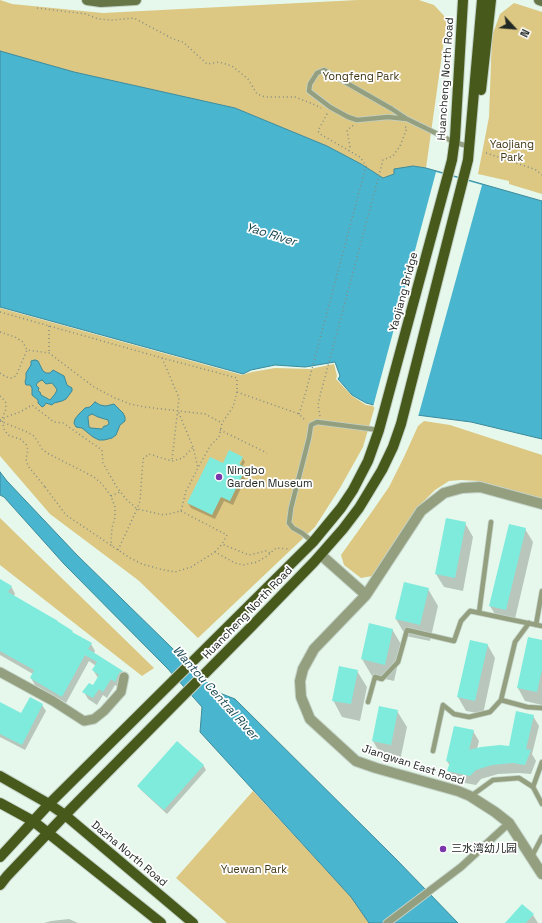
<!DOCTYPE html>
<html>
<head>
<meta charset="utf-8">
<style>
  body { margin:0 }
  #map { position:relative; width:542px; height:923px; overflow:hidden; background:#e6f8eb; font-family:"Space Grotesk",sans-serif }
  canvas { display:block }
  .north { position:absolute; left:494px; top:8px; width:40px; height:40px; -webkit-text-stroke:3px #fff; paint-order:stroke; rotate:116deg; font-size:11px; font-weight:700; line-height:16px; text-align:center; color:#212723 }
  .north::after { content:''; display:block; margin:auto; width:14px; height:18px; background:#212723; clip-path:polygon(50% 0,100% 100%,50% 72%,0 100%) }
</style>
</head>
<body>
<div id="map">
<canvas width="542" height="923"></canvas>
<div class="north">N</div>
</div>
<script>
const c = document.querySelector('canvas').getContext('2d');
c.lineJoin = 'round';
function fillPath(path, color) {
  c.fillStyle = color;
  c.fill(path, 'evenodd');
}
function shape(rows) {
  const path = new Path2D();
  for (const r of rows) {
    path.moveTo(r[0], r[1]);
    for (let i = 2; i < r.length; i += 2) path.lineTo(r[i], r[i + 1]);
  }
  return path;
}
function strokePath(path, color, width, dash) {
  c.strokeStyle = color;
  c.lineWidth = width;
  c.lineCap = dash ? 'butt' : 'round';
  c.setLineDash(dash || []);
  c.stroke(path);
}
function drawText(font, color, halo, rows, align = 'center') {
  c.font = font + ' "Space Grotesk","Noto Sans SC",sans-serif';
  c.lineWidth = 3.5;
  c.setLineDash([]);
  c.textBaseline = 'middle';
  c.strokeStyle = halo;
  c.fillStyle = color;
  for (const [text, x, y, turn = 0] of rows) {
    c.save();
    c.translate(x, y);
    c.rotate((+turn || 0) * Math.PI / 180);
    c.textAlign = isNaN(turn) ? turn : align;
    if (halo) c.strokeText(text, 0, 0);
    c.fillText(text, 0, 0);
    c.restore();
  }
}
const green = shape([
  [0,0,12,4,103,13,358,0,419,0,434,5,447,19,426,168,413,166,383,178,361,164,327,146,235,108,74,72,0,51],
  [514,3,542,12,542,194,509,184,509,181,478,174,489,117,492,36,500,14],
  [0,308,242,375,252,372,275,368,310,369,334,364,337,376,336,379,352,396,366,405,375,406,363,447,340,488,315,527,198,638,138,580,50,514,0,456],
  [424,421,450,425,542,455,542,499,479,481,461,480,449,481,435,490,416,509,382,563,372,576,361,578,344,565,341,555,371,513,389,487,404,457,418,426],
  [0,518,154,668,142,676,0,565],
  [253,791,351,897,369,923,227,923,176,878]
]);
const water = shape([
  [0,51,74,72,235,108,327,146,361,164,383,178,394,174,394,169,413,166,426,168,542,201,542,439,471,422,409,414,366,403,352,395,338,379,340,376,335,362,305,367,275,365,251,370,243,374,0,307,0,51],
  [35,360,38,361,43,371,46,373,50,373,53,370,64,376,67,385,72,388,72,391,66,399,62,401,54,403,52,405,46,403,44,406,42,407,38,403,38,400,32,395,32,388,30,385,26,385,25,382,26,378,26,373,31,365,31,361,35,360],
  [42,380,46,384,52,383,56,388,57,390,55,394,50,400,41,395,40,392,38,391,39,388,36,385,38,382,42,380],
  [95,402,100,405,106,406,114,404,123,413,125,417,125,421,120,425,116,435,112,438,104,440,99,440,93,437,82,428,76,427,74,423,75,419,79,414,85,408,90,407,95,402],
  [92,414,98,417,108,420,109,424,106,426,104,426,102,429,91,428,89,427,88,418,88,416,92,414],
  [0,472,7,481,77,555,217,692,235,699,395,858,458,923,369,923,351,897,200,732,202,707,167,668,64,564,4,497,0,495,0,472]
]);
const pier = shape([
  [436,172,482,185,418,417,409,416,373,407]
]);
const shadow = shape([
  [242,458,243,459,240,459,236,468,238,469,243,459,245,462,242,467,245,468,248,473,233,505,224,501,215,519,191,508,188,503,224,464],
  [465,523,473,537,463,591,444,587,436,574],
  [525,529,533,542,514,623,498,619,490,606],
  [0,580,11,586,15,594,14,596,72,632,74,634,91,644,95,651,94,653,122,671,126,678,120,688,115,685,107,698,103,695,97,705,88,699,84,692,93,687,98,678,93,670,96,666,89,661,66,703,35,685,31,678,33,674,0,655],
  [428,589,438,606,430,641,406,636,396,619],
  [392,629,402,646,394,681,372,676,362,659],
  [542,641,542,705,525,701,518,688],
  [487,644,495,658,483,714,466,711,458,697],
  [357,671,367,687,360,721,342,717,333,700],
  [30,698,42,705,46,711,25,750,0,737,0,703,21,714],
  [397,711,407,727,400,761,383,758,373,741],
  [533,716,539,726,532,754,536,761,531,774,519,773,498,774,481,779,476,785,454,781,448,771,450,766,447,761,473,731,479,741,477,749,509,747],
  [203,765,206,770,167,814,141,790,138,786],
  [533,915,538,923,506,923],
  [69,919,78,923,44,923,51,921]
]);
const building = shape([
  [229,450,243,457,239,464,246,468,230,501,221,497,212,515,187,503,210,457,223,463],
  [446,518,466,522,455,578,435,574],
  [509,524,526,528,506,610,489,606],
  [0,579,12,586,8,592,58,621,57,621,73,631,72,632,92,643,88,649,123,671,119,673,115,682,111,679,103,692,99,689,93,698,82,692,89,683,93,685,99,675,92,670,97,662,85,655,62,697,30,678,34,670,0,651],
  [404,582,429,588,420,625,395,619],
  [369,623,393,629,385,665,361,659],
  [528,637,542,640,542,669,537,692,517,688],
  [470,640,488,644,475,701,457,697],
  [339,666,358,670,351,704,332,701],
  [30,697,43,704,22,745,0,734,0,702,21,713],
  [379,706,398,710,391,745,372,741],
  [516,711,534,715,526,749,531,750,525,765,513,763,492,765,476,770,470,776,447,771,450,762,446,761,454,726,474,730,469,750,481,747,500,745,509,746],
  [177,741,204,765,164,810,137,786],
  [522,904,534,914,526,923,505,923]
]);
const path = shape([
  [37,8,86,14,98,19,113,20,134,18,173,39,183,42,207,64,219,62,232,66,248,79,257,94,265,97,295,97,313,104,321,108],
  [349,151,350,147,347,130,354,125],
  [486,153,528,167,536,170,542,175],
  [0,312,162,358,237,378,237,392,233,407,222,423,219,437,210,446,198,468],
  [49,326,49,353],
  [0,332,15,337,23,342,27,350,49,353,94,387,115,398,130,404,145,407,205,414,222,423],
  [162,358,179,398,172,460],
  [0,373,6,377,11,378,16,376,27,350],
  [237,392,299,414,306,421],
  [299,414,305,395,366,166,360,157,320,134,318,131,328,112],
  [320,416,318,405,321,392,383,160,393,156,400,146,407,128,403,125],
  [0,420,11,415,20,412,32,405,54,422,63,423,102,450,103,463,116,486,126,499,137,509,164,515,181,511,186,491,198,468,193,447,178,411],
  [0,421,27,432,34,436,38,442,42,449,47,453,94,477,102,484,111,496,115,507,115,517,112,528,111,541,112,546],
  [220,430,267,453],
  [45,487,66,515,130,558,142,564,160,569,175,572,191,567,215,552,235,563,243,565,257,562,267,556,276,548,288,549],
  [111,496,120,492],
  [181,511,227,535,222,544,249,555,266,551,270,553],
  [118,550,137,509,140,501,143,459,149,454,172,461,183,458,193,447],
  [215,552,222,544]
]);
const service = shape([
  [407,119,388,117,357,120,348,117,330,107,309,91,310,84,317,73,324,70,392,109,407,119,454,142,470,147],
  [313,542,302,533,293,528,289,523,291,508,309,438,311,425,317,422,379,430],
  [479,613,491,522],
  [529,623,515,642,501,700,527,707,542,708],
  [536,625,542,591],
  [368,702,375,677,382,679,398,662,407,630,454,641,461,621,470,611,542,626],
  [433,751,443,705,454,714,469,717,490,712,501,700],
  [542,762,533,787,542,804],
  [471,796,493,780,519,778,533,787],
  [532,856,542,837]
]);
const pedestrian = shape([
  [387,923,461,867,509,823]
]);
const minor = shape([
  [0,672,53,701,84,721,94,719,104,711,121,692,124,677]
]);
const tertiary = shape([
  [321,555,366,595,421,511,444,493,462,488,480,487,542,504],
  [366,595,314,649,303,669,300,681,301,697,310,719,356,761,376,768,458,791,470,796,495,812,509,823,542,874]
]);
const secondary = shape([
  [87,0,101,2,136,0],
  [539,0,542,1]
]);
const primary = shape([
  [481,90,491,0],
  [0,776,49,804,65,815,193,923],
  [0,803,33,821,161,923],
  [0,857,49,804,313,542,341,508,353,490,368,461,379,430,452,160,455,138,463,0],
  [0,885,7,876,65,815,252,626,314,562,343,529,359,508,382,470,393,447,401,424,468,160,482,0]
]);
const pathBridge = shape([
  [0,396,4,400,6,403,6,409,2,419,4,429,8,435,20,439,26,444,28,450,26,459,28,466,45,487]
]);
const markers = [
  [219,477,4,"#7a37ab"],
  [443,849,4,"#7a37ab"]
];
const parkNames = [
  ["Yongfeng Park",361,77],
  ["Yaojiang",512,145],
  ["Park",512,158],
  ["Yuewan Park",254,870]
];
const streetNames = [
  ["Huancheng North Road",446,79,-86],
  ["Yaojiang Bridge",404,292,-75],
  ["Huancheng North Road",248,613,-46],
  ["Jiangwan East Road",413,765,18],
  ["Dazha North Road",129,854,40]
];
const poiNames = [
  ["Ningbo",227,471],
  ["Garden Museum",227,484],
  ["三水湾幼儿园",451,849]
];
const waterNames = [
  ["Yao River",271,235,17],
  ["Wantou Central River",215,693,48]
];
fillPath(green, '#dcc783');
fillPath(water, '#49b5ce');
strokePath(water, '#3d8a9b', 1);
fillPath(pier, '#e6f8eb');
fillPath(shadow, '#0003');
fillPath(building, '#7eebdd');
strokePath(service, '#c3d2c7', 6);
strokePath(pedestrian, '#c3d2c7', 9);
strokePath(minor, '#c3d2c7', 11);
strokePath(tertiary, '#c3d2c7', 12);
strokePath(secondary, '#c3d2c7', 12);
strokePath(primary, '#c3d2c7', 12);
strokePath(path, '#838f86', 1.5, [1, 3]);
strokePath(service, '#949f7f', 4.5);
strokePath(pedestrian, '#949f7f', 7);
strokePath(minor, '#949f7f', 9);
strokePath(tertiary, '#949f7f', 10);
strokePath(secondary, '#677647', 10);
strokePath(primary, '#48591c', 10);
strokePath(pathBridge, '#838f86', 1.5, [1, 3]);
for (const [x, y, r, color] of markers) {
  const dot = new Path2D();
  dot.arc(x, y, r, 0, 2 * Math.PI);
  c.fillStyle = color;
  c.fill(dot);
  strokePath(dot, '#fff', 1.5);
}
drawText('11px', '#423715', '#fff', parkNames);
drawText('11px', '#212723', '#fff', streetNames);
drawText('11px', '#212723', '#fff', poiNames, 'left');
drawText('italic 12px', '#184752', '#fff', waterNames);
</script>
</body>
</html>
